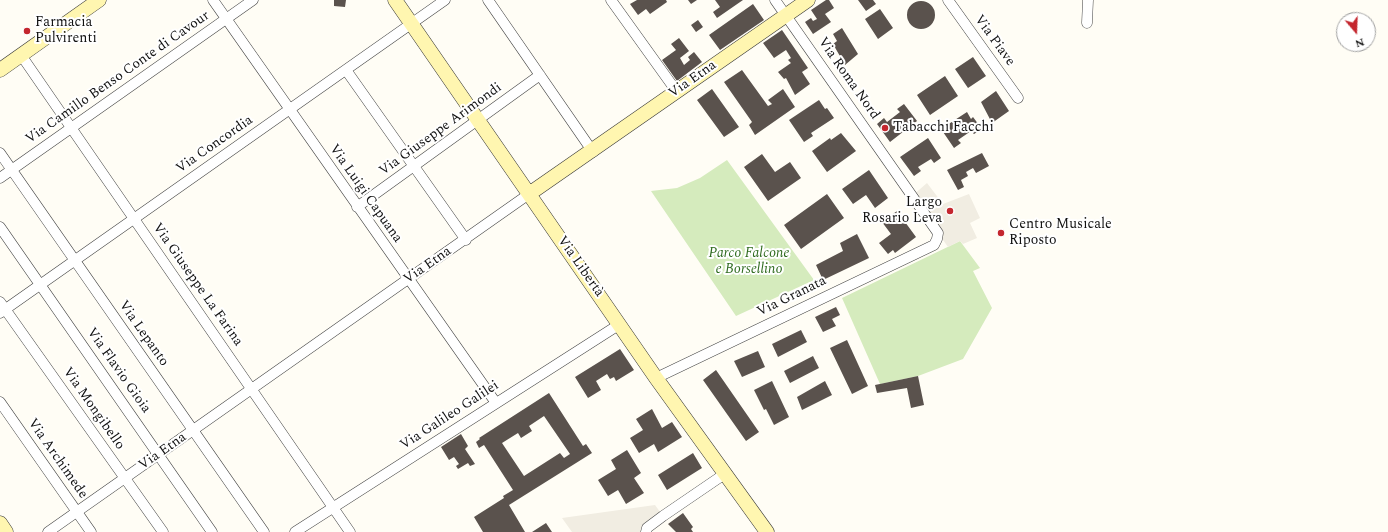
<!DOCTYPE html>
<html>
<head>
<meta charset="utf-8">
<style>
  body { margin:0 }
  #map { position:relative; width:1388px; height:532px; overflow:hidden; background:#fffdf5; font-family:Spectral,serif }
  canvas { display:block }
  .north { position:absolute; left:1336px; top:12px; width:40px; height:40px; box-sizing:border-box; background:#fff; border:1px solid #a0a0a0; border-radius:50%; rotate:161deg; font-size:11px; font-weight:700; line-height:16px; text-align:center; color:#111 }
  .north::after { content:''; display:block; margin:auto; width:14px; height:18px; background:#c4262e; clip-path:polygon(50% 0,100% 100%,50% 72%,0 100%) }
</style>
</head>
<body>
<div id="map">
<canvas width="1388" height="532"></canvas>
<div class="north">N</div>
</div>
<script>
const c = document.querySelector('canvas').getContext('2d');
c.lineJoin = 'round';
function fillPath(path, color) {
  c.fillStyle = color;
  c.fill(path, 'evenodd');
}
function shape(rows) {
  const path = new Path2D();
  for (const r of rows) {
    if (r.length === 3) {
      path.moveTo(r[0] + r[2], r[1]);
      path.arc(r[0], r[1], r[2], 0, 2 * Math.PI);
      continue;
    }
    path.moveTo(r[0], r[1]);
    for (let i = 2; i < r.length; i += 2) path.lineTo(r[i], r[i + 1]);
  }
  return path;
}
function strokePath(path, color, width, dash) {
  c.strokeStyle = color;
  c.lineWidth = width;
  c.lineCap = dash ? 'butt' : 'round';
  c.setLineDash(dash || []);
  c.stroke(path);
}
function drawText(font, color, halo, rows, align = 'center') {
  c.font = font + ' Spectral,serif';
  c.lineWidth = 4;
  c.setLineDash([]);
  c.textBaseline = 'middle';
  c.strokeStyle = halo;
  c.fillStyle = color;
  for (const [text, x, y, turn = 0] of rows) {
    c.save();
    c.translate(x, y);
    c.rotate((+turn || 0) * Math.PI / 180);
    c.textAlign = isNaN(turn) ? turn : align;
    if (halo) c.strokeText(text, 0, 0);
    c.fillText(text, 0, 0);
    c.restore();
  }
}
const green = shape([
  [727,160,814,280,736,316,651,191,677,188,700,178],
  [960,241,980,268,973,271,992,308,963,359,918,376,880,384,842,298]
]);
const plaza = shape([
  [927,183,943,204,969,194,980,218,970,223,977,238,963,244,960,241,948,247,912,196],
  [655,505,663,516,646,532,572,532,562,518]
]);
const building = shape([
  [334,0,346,0,345,7,334,6],
  [637,0,666,0,667,2,650,14,646,9,638,15,630,4],
  [688,0,697,0,691,4],
  [715,0,743,0,717,18,713,12,720,7],
  [826,0,829,0,834,8,825,14,831,22,813,34,805,22,811,18,813,21,817,19,811,10],
  [858,0,873,0,876,4,866,11],
  [921,15,14],
  [753,4,764,20,720,50,709,35],
  [880,9,893,28,878,39,865,19],
  [698,20,703,27,696,32,691,25],
  [842,28,858,54,845,65,833,44,837,41,833,34],
  [782,30,808,68,802,72,810,84,795,95,786,78,784,79,778,72,791,63,788,60,791,58,786,50,774,58,763,43],
  [679,38,689,51,680,58,684,65,690,60,688,57,694,52,702,62,677,81,662,60,676,50,671,44],
  [973,57,986,76,968,88,955,69],
  [742,70,768,106,772,104,768,100,783,89,795,107,755,135,749,125,752,122,724,82],
  [945,76,958,96,930,115,917,95],
  [712,89,739,127,724,137,697,100],
  [996,91,1009,111,992,123,981,102],
  [819,100,825,109,827,108,834,118,811,133,813,136,804,142,789,120],
  [904,104,917,121,890,142,877,124,884,118,887,122,900,112,897,109],
  [967,112,971,119,973,117,982,129,974,134,971,131,958,140,961,143,954,148,941,129],
  [841,133,856,151,827,172,812,151,830,138,831,140],
  [928,138,941,158,934,163,931,159,918,167,921,171,914,176,900,157],
  [982,153,989,166,976,173,973,168,966,172,968,176,961,180,964,187,958,190,947,170],
  [762,154,775,172,790,162,801,178,768,201,744,167],
  [869,170,888,198,875,208,866,195,853,204,842,189],
  [827,194,844,218,801,249,784,225],
  [897,211,916,237,895,253,893,250,888,254,879,243,891,234,882,222],
  [857,234,869,258,823,280,816,265,843,251,840,243],
  [836,307,840,315,832,319,836,326,823,332,815,317],
  [801,330,807,342,778,357,772,344],
  [847,340,868,386,852,394,830,348],
  [620,349,634,370,616,381,614,377,610,379,607,374,596,381,601,390,588,398,575,377],
  [758,351,765,367,742,377,734,361],
  [813,356,819,368,790,383,784,371],
  [716,370,759,432,746,441,703,380],
  [918,376,924,405,911,408,907,388,877,393,875,385],
  [772,381,789,417,774,425,766,409,764,410,754,390],
  [825,381,832,395,802,410,797,397],
  [549,393,583,446,586,444,592,453,509,505,525,532,483,532,474,517,504,498,503,496,513,490,484,445,479,448,476,442,480,439,479,438],
  [544,416,570,454,564,458,560,453,524,476,502,443,518,433,521,438,532,431,529,426],
  [652,409,662,428,672,422,682,437,658,452,654,444,639,453,630,438,643,430,636,419],
  [461,434,468,446,465,449,475,464,470,466,468,463,458,469,456,466,459,464,454,457,449,460,441,447],
  [627,450,641,473,634,478,644,493,626,504,618,490,608,496,598,480,616,469,611,460],
  [693,453,702,468,667,490,658,475],
  [683,513,693,527,691,529,693,532,676,532,668,524],
  [546,523,552,532,532,532]
]);
const street = shape([
  [213,0,496,403],
  [488,0,593,152],
  [611,0,677,92],
  [948,0,1018,98],
  [1087,23,1088,0],
  [21,55,350,532],
  [346,70,466,240],
  [0,153,264,532],
  [0,178,253,0],
  [357,207,540,75],
  [0,227,212,532],
  [0,302,163,532],
  [0,313,445,0],
  [656,378,934,245,937,239,938,233,775,0],
  [0,402,91,532],
  [48,532,529,194],
  [295,532,620,324],
  [646,532,647,528,663,516,726,473]
]);
const secondary = shape([
  [395,0,656,378,767,532],
  [0,70,99,0],
  [529,194,808,0],
  [0,523,6,532]
]);
const markers = [
  [27,31,4,"#c4262e"],
  [885,128,4,"#c4262e"],
  [950,211,4,"#c4262e"],
  [1001,233,4,"#c4262e"]
];
const poiNames = [
  ["Farmacia",35,23],
  ["Pulvirenti",35,39],
  ["Tabacchi Facchi",893,128],
  ["Largo",942,203,"right"],
  ["Rosario Leva",942,219,"right"],
  ["Centro Musicale",1009,225],
  ["Riposto",1009,241]
];
const streetNames = [
  ["Via Piave",994,41,54],
  ["Via Camillo Benso Conte di Cavour",118,78,-35],
  ["Via Roma Nord",848,79,55],
  ["Via Etna",693,80,-35],
  ["Via Giuseppe Arimondi",441,130,-36],
  ["Via Concordia",215,145,-35],
  ["Via Luigi Capuana",365,194,55],
  ["Via Etna",428,266,-35],
  ["Via Libertà",580,267,55],
  ["Via Giuseppe La Farina",197,285,55],
  ["Via Granata",792,297,-26],
  ["Via Lepanto",143,334,55],
  ["Via Flavio Gioia",118,371,55],
  ["Via Mongibello",93,409,55],
  ["Via Galileo Galilei",450,416,-33],
  ["Via Etna",163,452,-35],
  ["Via Archimede",57,459,55]
];
const parkNames = [
  ["Parco Falcone",749,254],
  ["e Borsellino",749,270]
];
fillPath(green, '#d5ebbd');
fillPath(plaza, '#f1ede2');
fillPath(building, '#5a524d');
strokePath(street, '#444', 11);
strokePath(secondary, '#333', 15);
strokePath(street, '#fff', 10);
strokePath(secondary, '#fff6b0', 14);
for (const [x, y, r, color] of markers) {
  const dot = new Path2D();
  dot.arc(x, y, r, 0, 2 * Math.PI);
  c.fillStyle = color;
  c.fill(dot);
  strokePath(dot, '#fff', 1.5);
}
drawText('14px', '#111', '#fff', poiNames, 'left');
drawText('14px', '#111', '#fff', streetNames);
drawText('italic 14px', '#2f6b1f', '#fff', parkNames);
</script>
</body>
</html>
